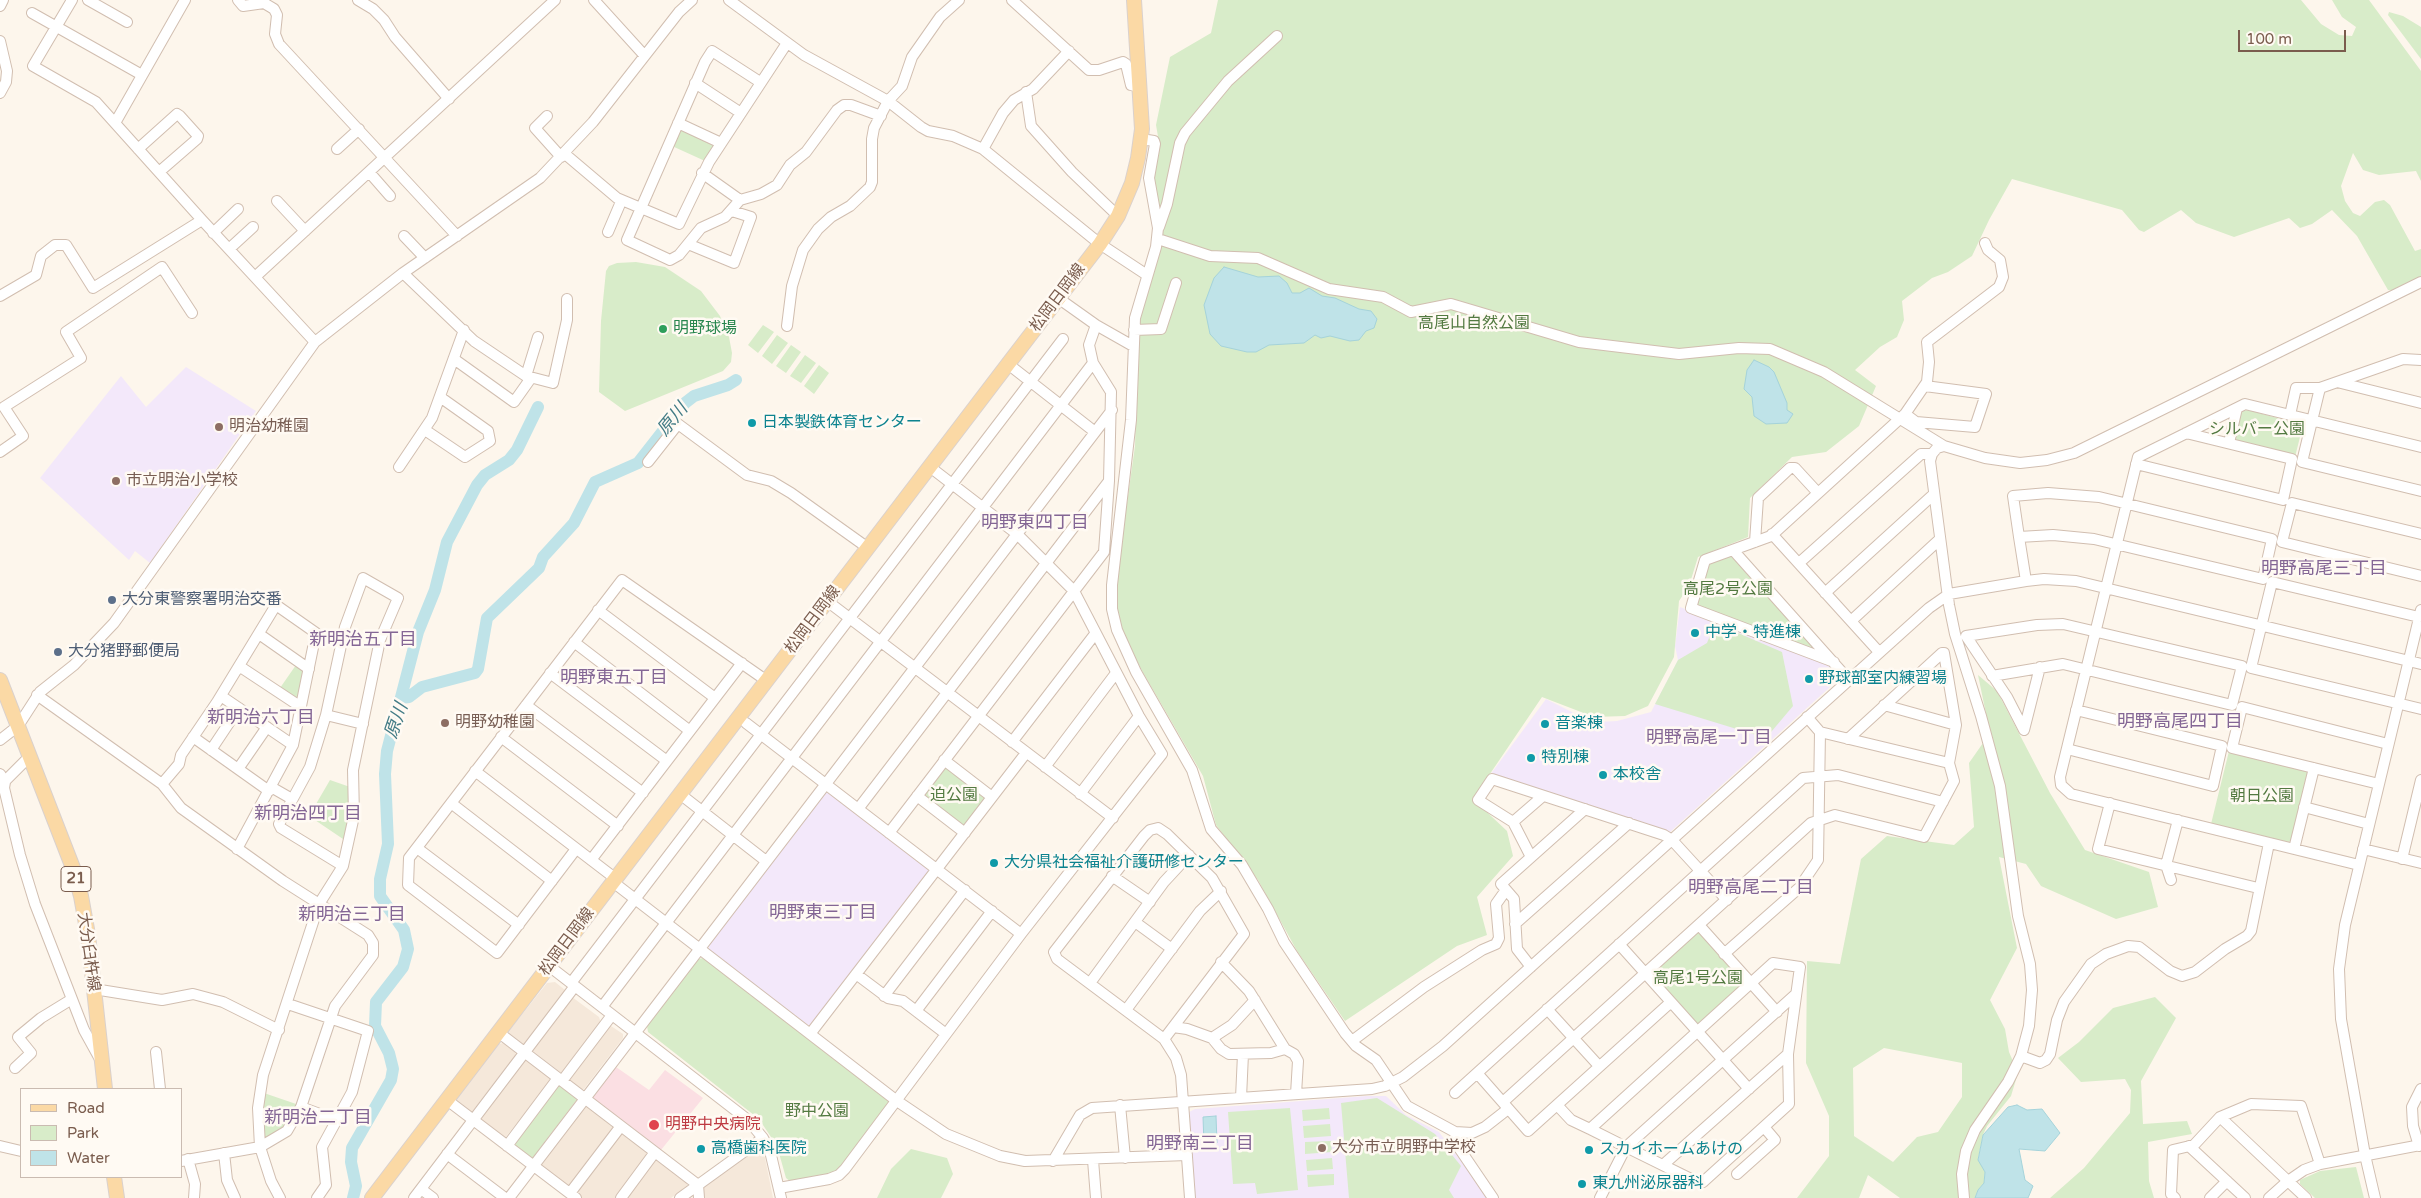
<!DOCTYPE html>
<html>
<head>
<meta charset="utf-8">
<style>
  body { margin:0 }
  #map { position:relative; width:2421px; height:1198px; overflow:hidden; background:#fdf6ec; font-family:"Varela Round",sans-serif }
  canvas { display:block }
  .legend { position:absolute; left:20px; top:1088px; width:162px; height:90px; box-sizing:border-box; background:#fffaf3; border:1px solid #cabbb1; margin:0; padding:6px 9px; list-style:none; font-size:15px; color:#7a5c4d }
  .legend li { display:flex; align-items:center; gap:10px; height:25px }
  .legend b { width:25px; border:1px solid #cabbb1 }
  .scale { position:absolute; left:2238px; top:30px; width:108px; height:22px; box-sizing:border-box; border:2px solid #7a5c4d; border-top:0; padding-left:6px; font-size:15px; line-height:18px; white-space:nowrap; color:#7a5c4d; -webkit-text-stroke:4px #fffaf3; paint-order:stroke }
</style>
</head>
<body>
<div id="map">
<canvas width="2421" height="1198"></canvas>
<ul class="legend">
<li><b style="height:6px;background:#fbd9a5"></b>Road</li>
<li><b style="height:14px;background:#d8ecc9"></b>Park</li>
<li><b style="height:14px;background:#bfe3e8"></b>Water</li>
</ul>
<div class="scale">100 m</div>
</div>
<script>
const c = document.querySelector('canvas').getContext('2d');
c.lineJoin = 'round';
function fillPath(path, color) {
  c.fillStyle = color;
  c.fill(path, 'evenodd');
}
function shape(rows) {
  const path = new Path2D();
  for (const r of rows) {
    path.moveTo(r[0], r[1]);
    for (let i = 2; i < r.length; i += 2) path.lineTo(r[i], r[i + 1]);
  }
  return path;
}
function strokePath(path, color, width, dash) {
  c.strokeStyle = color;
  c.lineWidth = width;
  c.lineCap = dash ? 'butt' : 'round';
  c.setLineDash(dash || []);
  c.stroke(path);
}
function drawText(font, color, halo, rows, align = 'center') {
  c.font = font + ' "Varela Round","Noto Sans JP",sans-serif';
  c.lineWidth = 5;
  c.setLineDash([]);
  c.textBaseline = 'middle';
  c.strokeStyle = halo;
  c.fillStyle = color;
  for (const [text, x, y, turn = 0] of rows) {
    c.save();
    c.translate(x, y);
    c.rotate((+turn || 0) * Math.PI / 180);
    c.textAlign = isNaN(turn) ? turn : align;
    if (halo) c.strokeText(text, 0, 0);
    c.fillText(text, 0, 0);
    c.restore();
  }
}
const residential = shape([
  [555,982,565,990,565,994,526,1046,522,1047,509,1038,508,1032,547,983],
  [572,997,599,1017,601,1023,563,1072,560,1072,533,1051,532,1046],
  [607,1026,611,1026,623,1034,623,1038,584,1089,579,1091,567,1081],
  [503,1043,515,1052,516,1055,471,1113,454,1101,499,1044],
  [526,1058,550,1077,550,1081,505,1138,477,1120],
  [587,1106,614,1128,570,1188,539,1167,582,1107],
  [622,1131,648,1151,648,1154,615,1198,579,1198,575,1191],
  [758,1145,765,1158,773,1198,701,1198,704,1185],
  [656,1159,687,1183,687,1186,671,1198,621,1198]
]);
const education = shape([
  [186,367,256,411,150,563,135,551,129,560,40,478,121,376,146,407],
  [1680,607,1831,665,1841,674,1840,678,1670,832,1490,775,1546,699,1584,718,1598,722,1617,721,1651,712,1678,660,1675,646],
  [824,793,830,793,930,869,930,872,813,1024,808,1025,709,950,708,945],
  [1367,1096,1386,1096,1406,1115,1439,1132,1489,1198,1195,1198,1189,1112,1195,1109]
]);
const medical = shape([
  [616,1067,649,1090,665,1070,703,1098,661,1150,593,1099,592,1096]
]);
const green = shape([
  [1218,0,2301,0,2321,24,2339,35,2352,36,2356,27,2342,17,2332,0,2369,0,2421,71,2421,181,2416,171,2379,175,2363,170,2353,153,2341,186,2345,201,2353,213,2360,216,2375,202,2384,200,2390,205,2415,251,2421,249,2421,278,2395,291,2388,290,2357,236,2332,210,2312,224,2300,228,2289,218,2234,237,2196,223,2181,210,2144,232,2139,230,2122,210,2012,179,1989,220,1972,256,1948,272,1932,278,1902,301,1904,320,1897,337,1880,347,1855,370,1876,386,1859,426,1826,452,1792,457,1750,498,1748,537,1698,557,1689,586,1679,601,1674,657,1648,706,1625,716,1594,717,1542,697,1473,799,1507,831,1513,856,1477,897,1487,935,1457,946,1345,1021,1297,951,1258,880,1216,825,1203,776,1141,669,1120,627,1115,588,1135,446,1138,326,1160,246,1153,176,1160,148,1156,125,1170,57,1211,33],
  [2389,12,2403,16,2421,27,2421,59,2388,15],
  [679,129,716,145,705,161,672,146],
  [636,262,665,267,701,291,720,316,729,337,732,353,731,362,723,371,625,411,599,392,601,321,606,271,609,266,617,263],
  [763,325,774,332,758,353,748,345],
  [777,335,788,343,772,364,762,356],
  [791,345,801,352,786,373,776,366],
  [805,355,816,363,801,383,790,376],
  [819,365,829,373,814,394,804,386],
  [2248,410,2303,425,2295,457,2231,441,2239,412],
  [1730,554,1820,652,1697,608,1695,604,1708,562],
  [1715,623,1782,652,1793,706,1766,738,1655,704,1678,660,1707,643],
  [296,665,303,670,304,673,298,697,295,699,280,688],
  [1978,675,1997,691,2050,793,2085,850,2149,872,2158,907,2116,919,2041,886,2026,864,1999,857,2017,948,1990,1000,2005,1029,2009,1052,2018,1073,2011,1096,1987,1126,1983,1135,1978,1159,1985,1172,1984,1183,1978,1190,1975,1198,1900,1198,1868,1175,1859,1198,1797,1198,1829,1156,1829,1116,1806,1063,1807,961,1840,964,1861,859,1887,836,1954,845,1974,827,1969,763,1990,733],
  [1884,1048,1962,1063,1962,1097,1938,1132,1917,1137,1893,1162,1854,1136,1853,1068],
  [2229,751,2311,771,2293,840,2288,842,2211,824],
  [947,766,986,798,965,826,961,826,922,794],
  [330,780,350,787,351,817,348,839,343,839,309,816],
  [1697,931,1744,981,1744,984,1699,1025,1696,1025,1651,975],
  [703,958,888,1099,890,1104,842,1166,833,1174,791,1182,786,1178,777,1146,759,1119,648,1032,647,1026,698,959],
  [2155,997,2176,1018,2141,1081,2143,1124,2187,1121,2192,1134,2148,1142,2149,1181,2154,1198,2050,1198,2084,1168,2130,1113,2131,1090,2125,1079,2081,1082,2058,1058,2079,1042,2113,1008],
  [560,1084,578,1098,531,1160,513,1146,557,1085],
  [264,1093,299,1105,282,1131,265,1138,262,1116],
  [1377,1098,1435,1134,1461,1166,1449,1190,1454,1198,1349,1198,1341,1103],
  [1290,1108,1298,1190,1257,1194,1255,1183,1233,1184,1228,1112],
  [1329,1108,1330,1119,1303,1121,1302,1110],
  [1330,1124,1331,1136,1304,1138,1303,1126],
  [1331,1141,1332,1152,1305,1154,1305,1142],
  [911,1149,947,1158,953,1174,941,1198,877,1198,891,1169],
  [1332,1158,1333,1169,1307,1171,1306,1160],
  [2356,1167,2364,1198,2315,1198,2300,1184,2300,1180,2320,1171],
  [1334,1174,1334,1185,1308,1187,1307,1175]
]);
const water = shape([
  [1224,267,1258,277,1279,276,1287,283,1292,293,1300,293,1309,288,1322,296,1335,298,1359,309,1371,311,1377,319,1374,328,1366,331,1359,340,1350,341,1330,336,1321,338,1315,335,1304,343,1269,345,1256,352,1247,352,1221,346,1210,334,1204,305,1214,278,1224,267],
  [1754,360,1769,367,1774,372,1787,403,1787,410,1793,414,1787,423,1766,424,1754,416,1752,397,1744,389,1747,370,1754,360],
  [2017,1105,2027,1110,2042,1109,2060,1133,2045,1151,2019,1149,2025,1180,2033,1186,2028,1198,1975,1198,1978,1190,1984,1183,1985,1172,1978,1160,1983,1135,2008,1107,2017,1105],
  [1216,1116,1217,1143,1204,1144,1203,1117,1216,1116]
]);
const river = shape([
  [401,698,409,697,422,687,475,673,478,669,487,618,539,568,543,557,574,523,595,482,638,463,685,403,694,396,728,385,736,380],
  [353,1198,356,1186,351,1162,352,1148,391,1080,393,1069,389,1053,375,1026,376,1002,403,967,408,949,404,930,380,896,380,879,388,844,385,774,387,751,418,632,435,590,447,542,477,485,485,475,509,460,517,450,538,407]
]);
const minor = shape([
  [72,0,33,66,96,102,202,220,315,342],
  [88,0,127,22],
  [238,0,243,6,264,3,274,9,277,15,275,34,279,44,457,236],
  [358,0,373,9,384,20,395,37,449,99],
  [594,0,644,55],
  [729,0,804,55,888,101,921,127,928,131,953,136,983,149,1100,244,1147,275],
  [1012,0,1089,70,1099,70,1123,62,1126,64,1131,85,1140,87],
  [0,6,3,0],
  [32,13,142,75],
  [0,41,7,71,6,82,0,93],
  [695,83,741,113],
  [1026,92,1031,126,1072,172,1118,216],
  [547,116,535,128,561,157],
  [115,123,185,0],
  [678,123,721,143],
  [1141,139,1154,141,1155,144,1149,178,1158,228,1156,247,1135,318,1131,420,1112,585,1112,609,1117,630,1136,672,1192,770,1211,829,1242,865,1268,909,1284,942,1345,1033,1356,1046,1376,1060,1407,1106,1455,1132,1472,1133,1485,1127,1508,1109],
  [138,149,177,114,180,116,198,136,197,139,159,172],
  [337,149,359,129],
  [983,149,1003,113,1014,100,1033,89,1069,51],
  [565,154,617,198,679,224,709,162,787,43],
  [369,172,390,196],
  [702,173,740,200,761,194,777,185,790,165,806,152,837,110,844,105,851,105,881,116],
  [740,200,725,217,701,228,679,255,670,260,627,240,705,62,712,51,760,82],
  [277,201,305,231],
  [1159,227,1167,204,1180,143,1185,133,1228,81,1277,36],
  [608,232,620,204],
  [213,233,238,209],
  [404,236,425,258],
  [1158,239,1210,256,1258,258,1329,289,1383,297,1411,312,1451,304,1579,342,1679,354,1739,348,1770,349,1824,372,1944,446],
  [688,244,734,263,751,217,732,211],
  [229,249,253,227],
  [403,273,474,341,526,376,553,383,567,320,567,299],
  [255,277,555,0],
  [0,296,36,275,41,256,55,245,66,245,93,288,202,220],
  [1058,298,1096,325,1133,346],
  [787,326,792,286,803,250,818,229,831,217,850,206,870,187,872,182,872,139,874,128,888,101,902,86,912,57,940,17,959,0],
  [1134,330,1161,329,1176,283],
  [454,359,514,402,531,378],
  [1008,364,1095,432],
  [526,376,538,337],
  [2337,382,2421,403],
  [2320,388,2302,462,2421,491],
  [2290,415,2296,388,2320,388,2403,359,2421,360],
  [1908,416,1916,422,1975,427,1986,394,1925,386],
  [425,430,465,457,490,441,488,431,440,397],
  [2229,443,2237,408],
  [0,452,23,436,4,407,81,358,66,332,162,267,192,313],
  [648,462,678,424,747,475,771,481,791,493,868,548],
  [2136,464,2283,500,2292,459,2186,433],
  [399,467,432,418,464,330],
  [1772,534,1879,652],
  [2421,534,2292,503,2282,542,2421,576],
  [2019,537,2053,535,2094,539,2263,579,2272,539,2099,497,2048,493,2013,496,2019,537,2026,581],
  [1755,542,1758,498,1790,468,1795,468,1818,493],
  [1733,550,1849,680],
  [1799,563,1921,454,1932,454],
  [1825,593,1934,494],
  [827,601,1113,818],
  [598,610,715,698],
  [2419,617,2272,582,2251,668,2421,709],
  [1851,621,1940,539],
  [259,634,309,669],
  [574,642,690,731],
  [1834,662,1691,608,1705,560,1771,536,1905,414,1927,382,1929,362,1927,342,1999,287,2003,277,2000,260,1988,250,1985,243],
  [239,666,301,707],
  [550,673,667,761],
  [1992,676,2063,664,2232,705,2242,666,2063,624,2037,625,1966,636,2007,697,2024,730],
  [37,695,162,784,181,808,283,881,368,935,373,943,373,955,335,1006,301,1107,287,1131,260,1147,181,1161],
  [221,696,293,745],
  [526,705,643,793],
  [1884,705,1956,725],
  [326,715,363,724],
  [1807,717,1820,732,1949,763],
  [746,723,1021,934],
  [2024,730,2040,667],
  [193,737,269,791],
  [501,737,618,826],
  [0,740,18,726,40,692,74,665,114,623,315,342,403,273,540,178,593,122,679,12,692,0],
  [1012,742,1095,634],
  [2067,749,2213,786,2222,746,2076,710],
  [211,750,239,708],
  [944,760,992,797],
  [1045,767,1116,673],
  [238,769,267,727],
  [475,771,616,879],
  [0,774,5,782,4,788,20,855,35,904,84,1030,100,1059],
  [162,784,179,764,181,755,217,702,276,605,316,633,293,745,237,849],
  [2379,784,2232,748,2242,707,2388,744],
  [1,785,30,756],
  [271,787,292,799],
  [680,794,766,861],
  [1080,794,1139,716],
  [917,796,965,833],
  [451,803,552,881],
  [2110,803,2098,849,2258,888],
  [2304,807,2369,824],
  [858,809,1109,481],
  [1513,822,1543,796],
  [889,833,1104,552,1109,481,1111,392,1093,363,1089,345,1096,325],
  [417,848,519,925],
  [576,849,497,953,408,885,409,858,622,580,767,681],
  [2294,849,2314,768],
  [2363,849,2421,863],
  [1531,857,1513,822,1478,800,1492,779,1664,835,1672,840,1727,900],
  [2402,859,2421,780],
  [591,860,742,663],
  [2359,865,2071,794,2061,785,2060,777,2138,457,2245,404,2421,447],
  [1112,876,1150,902],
  [2171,880,2166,865,2178,820],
  [613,882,897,1101,946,1134,1000,1156,1025,1161,1187,1155],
  [1135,922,1172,949],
  [1515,924,1629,823],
  [1699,925,1777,1012],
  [1619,944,1749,1089],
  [1724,954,1799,888,1818,860,1820,732],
  [1221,962,1249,991,1285,1049],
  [549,966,748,1120,763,1138,770,1151,781,1198],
  [1531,967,1517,949,1514,899,1501,884,1585,809],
  [856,974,888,998,903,1001,946,1034],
  [571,983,1063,339],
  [1090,983,1164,882,1189,855],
  [94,989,162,1000,193,994,223,1002,279,1030],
  [884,996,965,890],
  [288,1004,368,1031,352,1092,322,1147,326,1185,317,1198],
  [602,1007,1093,363],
  [1547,1009,1599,1066],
  [1126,1010,1200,911,1221,891],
  [916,1011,992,911],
  [1173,1027,1187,1029,1212,1038,1232,1025,1255,1000],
  [498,1032,698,1185,699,1198],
  [810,1034,1026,753],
  [1212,1038,1221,1049,1229,1054,1271,1053,1285,1049,1294,1054,1298,1061,1296,1094],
  [1164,1039,1244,934,1212,878,1167,834,1158,828,1150,830,1144,836,1054,952,1057,959,1164,1039,1176,1058,1181,1075,1190,1198],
  [1352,1041,1424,987,1482,950,1496,944,1499,938,1496,904,1506,890],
  [156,1052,160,1089],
  [2021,1056,2040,1063,2046,1060,2050,1054,2057,1020,2064,1002,2091,964,2106,954,2128,946,2139,947,2170,971,2182,976,2195,972,2225,949,2247,936,2251,931,2269,843],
  [15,1068,31,1053,18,1037,41,1018,72,999],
  [1477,1073,1528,1131,1671,1002],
  [562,1081,612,1015],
  [1455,1093,1803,778,1838,775,1943,802],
  [1241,1098,1243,1054],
  [447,1100,576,1198],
  [1503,1102,1811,823,1835,815,1924,837,1954,781,1949,763,1956,725,1944,653,1942,653,1848,739],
  [1120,1105,1125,1158],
  [1557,1105,1571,1120,1590,1129,1626,1147,1697,1182,1703,1182,1789,1104,1788,1054,1800,967,1773,963,1590,1129],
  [301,1107,336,1120],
  [2220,1117,2306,1198],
  [1455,1132,1457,1145,1493,1198],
  [0,1146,21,1151],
  [507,1146,558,1078],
  [2189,1146,2245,1198],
  [2419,1146,2413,1126,2412,1107,2421,1089],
  [224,1153,227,1180,235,1198],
  [447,1154,505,1198],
  [188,1159,195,1184,194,1198],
  [1093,1160,1096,1198],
  [1053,1161,1080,1115,1092,1108,1372,1089,1385,1086,1403,1077,1443,1046,1929,608,1949,594,2026,581,2044,579,2076,581,2421,664],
  [1663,1165,1788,1054],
  [1737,1174,1775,1140,1764,1127],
  [779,1188,829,1179,839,1175,845,1169,1021,934,1162,754,1139,716,1074,591,1017,534,930,467],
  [421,1189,433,1198],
  [570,1193,621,1126],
  [280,1198,271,1181,260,1147,258,1108,263,1075,319,904,343,866,354,816,353,770,380,640,398,598,363,578,345,627,326,715,310,767,279,824,281,828,343,866],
  [414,1198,575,986],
  [509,1198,1112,410],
  [621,1198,655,1152],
  [680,1198,763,1138],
  [1600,1198,1626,1147,1796,994],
  [1964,1198,1962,1174,1966,1151,1975,1130,2008,1082,2021,1056,2029,1026,2032,990,2030,964,2018,916,2000,786,1981,716,1955,634,1949,605,1930,461,1932,454,1937,448,1944,446,1985,458,2020,463,2047,460,2074,453,2421,282],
  [2175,1198,2171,1194,2173,1150,2194,1145,2220,1117,2251,1104,2301,1106,2320,1164],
  [2210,1198,2227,1181],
  [2269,1198,2288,1181,2304,1170,2320,1164,2421,1145],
  [2375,1198,2365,1155,2341,1019,2339,969,2345,925,2421,610]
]);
const major = shape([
  [0,680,73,868,81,896,88,935,105,1089],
  [114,1177,117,1198],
  [372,1198,1008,364,1100,244,1118,216,1132,183,1138,158,1142,129,1134,0]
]);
const markers = [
  [663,329,5,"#2e9e5b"],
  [752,423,5,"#0f9aa8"],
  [219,427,5,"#8d6e63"],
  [116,481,5,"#8d6e63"],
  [112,600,5,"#5c6f8a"],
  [1695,633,5,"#0f9aa8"],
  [58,652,5,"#5c6f8a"],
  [1809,679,5,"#0f9aa8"],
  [445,723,5,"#8d6e63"],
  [1545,724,5,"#0f9aa8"],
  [1531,758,5,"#0f9aa8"],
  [1603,775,5,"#0f9aa8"],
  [994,863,5,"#0f9aa8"],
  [654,1125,6,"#e0444e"],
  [1322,1148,5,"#8d6e63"],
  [701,1149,5,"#0f9aa8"],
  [1589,1150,5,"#0f9aa8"],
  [1582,1184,5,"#0f9aa8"]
];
const shields = [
  [76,879,30]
];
const shieldNames = [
  ["21",76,879]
];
const streetNames = [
  ["松岡日岡線",1058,298,-53],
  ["松岡日岡線",813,620,-53],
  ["松岡日岡線",567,942,-53],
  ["大分臼杵線",88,952,82]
];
const parkNames = [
  ["高尾山自然公園",1474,324],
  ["シルバー公園",2257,430],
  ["高尾2号公園",1728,590],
  ["迫公園",954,796],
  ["朝日公園",2262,797],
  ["高尾1号公園",1698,979],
  ["野中公園",817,1112]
];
const leisureNames = [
  ["明野球場",673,329]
];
const cultureNames = [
  ["日本製鉄体育センター",762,423],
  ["中学・特進棟",1705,633],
  ["野球部室内練習場",1819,679],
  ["音楽棟",1555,724],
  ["特別棟",1541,758],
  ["本校舎",1613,775],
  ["大分県社会福祉介護研修センター",1004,863],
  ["高橋歯科医院",711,1149],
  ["スカイホームあけの",1599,1150],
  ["東九州泌尿器科",1592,1184]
];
const educationNames = [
  ["明治幼稚園",229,427],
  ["市立明治小学校",126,481],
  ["明野幼稚園",455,723],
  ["大分市立明野中学校",1332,1148]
];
const serviceNames = [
  ["大分東警察署明治交番",122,600],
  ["大分猪野郵便局",68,652]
];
const healthNames = [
  ["明野中央病院",665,1125]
];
const waterNames = [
  ["原川",673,420,-51],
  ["原川",397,721,-71]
];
const neighbourhoodNames = [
  ["明野東四丁目",1035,523],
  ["明野高尾三丁目",2324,569],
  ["新明治五丁目",363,640],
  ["明野東五丁目",614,678],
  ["新明治六丁目",261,718],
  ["明野高尾四丁目",2180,722],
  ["明野高尾一丁目",1709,738],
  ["新明治四丁目",308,814],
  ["明野高尾二丁目",1751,888],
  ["明野東三丁目",823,913],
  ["新明治三丁目",352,915],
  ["新明治二丁目",318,1118],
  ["明野南三丁目",1200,1144]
];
fillPath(residential, '#f5e8da');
fillPath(education, '#f3e8fa');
fillPath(medical, '#fbdfe3');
fillPath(green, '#d8ecc9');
fillPath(water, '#bfe3e8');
strokePath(water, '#a5d3da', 1);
strokePath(river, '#bfe3e8', 12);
strokePath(minor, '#d1beb0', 12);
strokePath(major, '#dad1cd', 16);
strokePath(minor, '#fff', 10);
strokePath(major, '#fbd9a5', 14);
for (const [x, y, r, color] of markers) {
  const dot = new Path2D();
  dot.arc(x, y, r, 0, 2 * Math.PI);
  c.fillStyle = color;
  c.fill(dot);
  strokePath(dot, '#fffaf3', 2);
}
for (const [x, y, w] of shields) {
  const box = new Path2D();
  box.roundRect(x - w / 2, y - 12.5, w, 25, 4);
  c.fillStyle = '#fffaf3';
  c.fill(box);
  strokePath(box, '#7a5c4d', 1);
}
drawText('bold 15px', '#7a5c4d', null, shieldNames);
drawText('16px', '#7a5c4d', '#fffaf3', streetNames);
drawText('16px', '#537a41', '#fffaf3', parkNames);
drawText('16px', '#27864d', '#fffaf3', leisureNames, 'left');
drawText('16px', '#0d838f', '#fffaf3', cultureNames, 'left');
drawText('16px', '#785e54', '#fffaf3', educationNames, 'left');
drawText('16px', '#4e5e75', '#fffaf3', serviceNames, 'left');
drawText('16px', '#be3a42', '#fffaf3', healthNames, 'left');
drawText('italic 18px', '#437c86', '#fffaf3', waterNames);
drawText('18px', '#846695', '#fffaf3', neighbourhoodNames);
</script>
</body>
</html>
